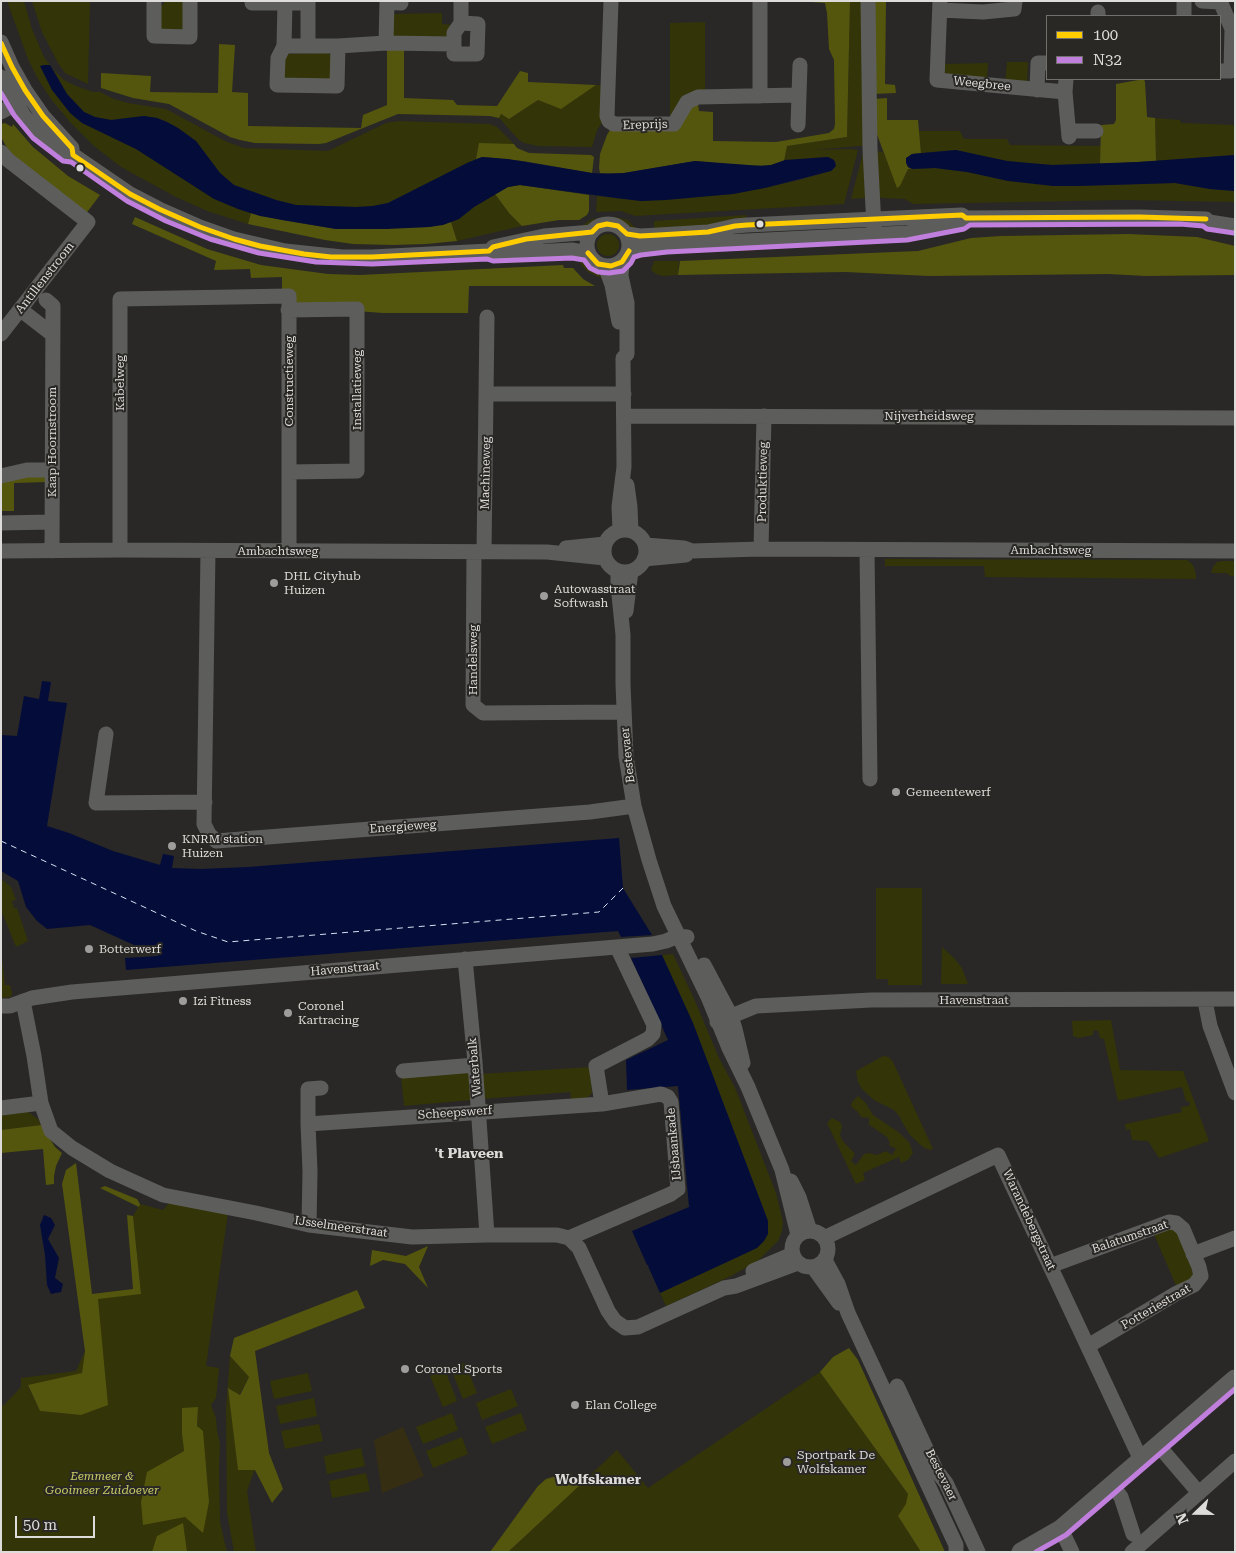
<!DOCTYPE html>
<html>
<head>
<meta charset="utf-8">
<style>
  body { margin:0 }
  #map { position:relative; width:1236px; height:1553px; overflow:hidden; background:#292826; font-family:"Roboto Serif",serif }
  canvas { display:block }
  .frame { position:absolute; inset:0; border:2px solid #dedcda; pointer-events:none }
  .legend { position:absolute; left:1046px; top:15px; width:175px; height:65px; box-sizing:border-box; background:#2a2825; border:1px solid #72706d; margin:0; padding:6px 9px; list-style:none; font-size:15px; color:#dedcda }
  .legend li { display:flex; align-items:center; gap:10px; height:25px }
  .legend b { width:25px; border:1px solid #72706d }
  .north { position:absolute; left:1171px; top:1488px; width:50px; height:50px; -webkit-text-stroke:4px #2a2825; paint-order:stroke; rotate:248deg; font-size:14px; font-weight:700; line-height:20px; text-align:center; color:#dedcda }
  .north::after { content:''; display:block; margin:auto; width:18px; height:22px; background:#dedcda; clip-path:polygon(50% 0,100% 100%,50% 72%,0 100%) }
  .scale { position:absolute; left:15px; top:1516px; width:80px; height:22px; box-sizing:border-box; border:2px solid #dedcda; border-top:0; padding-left:6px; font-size:15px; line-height:18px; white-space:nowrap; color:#dedcda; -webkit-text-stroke:4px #2a2825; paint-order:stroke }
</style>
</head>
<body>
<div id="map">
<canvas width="1236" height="1553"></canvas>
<div class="frame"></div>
<ul class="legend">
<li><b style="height:6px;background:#fc0"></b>100</li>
<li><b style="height:6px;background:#c07fdc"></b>N32</li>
</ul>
<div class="north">N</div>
<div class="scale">50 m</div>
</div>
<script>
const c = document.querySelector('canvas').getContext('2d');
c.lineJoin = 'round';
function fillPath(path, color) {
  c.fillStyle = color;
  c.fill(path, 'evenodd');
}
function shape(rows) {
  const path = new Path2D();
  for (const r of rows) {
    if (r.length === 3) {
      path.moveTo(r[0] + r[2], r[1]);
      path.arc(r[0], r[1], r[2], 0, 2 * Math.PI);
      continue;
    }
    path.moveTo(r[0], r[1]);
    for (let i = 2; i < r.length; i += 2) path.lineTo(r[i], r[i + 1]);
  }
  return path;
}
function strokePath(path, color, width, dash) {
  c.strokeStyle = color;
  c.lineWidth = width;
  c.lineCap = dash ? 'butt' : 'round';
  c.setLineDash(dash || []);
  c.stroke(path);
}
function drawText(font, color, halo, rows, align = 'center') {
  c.font = font + ' "Roboto Serif",serif';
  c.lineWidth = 4;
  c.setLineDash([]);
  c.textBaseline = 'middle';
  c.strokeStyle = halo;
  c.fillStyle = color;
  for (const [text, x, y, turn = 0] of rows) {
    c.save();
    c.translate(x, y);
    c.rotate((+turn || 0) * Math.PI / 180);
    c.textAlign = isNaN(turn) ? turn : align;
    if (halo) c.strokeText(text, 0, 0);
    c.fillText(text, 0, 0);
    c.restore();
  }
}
const green = shape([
  [7,1,24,1,32,29,44,57,50,65,44,65,41,66,52,90,113,138,136,149,214,198,251,213,248,224,207,211,174,196,121,167,94,146,70,122,51,99,38,79,28,59],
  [32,1,90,1,88,84,65,73,58,63,42,32],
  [164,1,188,1,187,29,161,31,156,5,164,5],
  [850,1,862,1,865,146,858,146,813,150,850,149,858,150,844,204,635,216,621,211,598,212,596,211,597,196,641,201,733,194,800,180,833,170,836,163,834,160,828,157,784,161,787,146,847,137],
  [442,13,442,24,453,25,451,39,390,37,390,14],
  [705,22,705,89,686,97,670,118,670,23],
  [327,53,335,56,334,81,281,81,282,59,288,54],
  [1007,62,1028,62,1027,84,1005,83],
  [988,63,987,80,958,77,942,72,942,64],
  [53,69,64,80,76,86,93,92,100,92,114,99,128,103,166,109,227,142,244,148,328,151,386,123,398,121,489,124,497,127,514,144,479,144,476,159,388,203,373,206,356,207,296,205,276,200,234,185,220,173,196,141,178,128,167,122,157,118,144,116,111,120,95,117,84,112,67,94],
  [596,85,603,85,603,121,597,130,592,147,538,146,524,143,519,140,499,118,501,114,509,119,538,100,561,108],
  [1155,118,1180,120,1181,123,1235,125,1235,155,1156,161],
  [919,131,960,131,964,139,1007,139,1010,145,1101,146,1100,164,1052,165,1028,164,978,156,956,150,921,153],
  [864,149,865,198,851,199],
  [876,151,883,152,898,188,900,186,908,169,935,168,1078,186,1175,183,1210,189,1235,191,1235,202,1124,200,913,204,905,199,882,198,878,196],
  [495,194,509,213,522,226,457,241,451,222,459,219,474,207],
  [746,215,747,222,654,231,654,221],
  [615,217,628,220,638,231,627,228,620,222,608,219,599,220,587,228,580,227,592,219],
  [608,245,11],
  [847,242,846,245,740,251,739,245],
  [577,255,585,258,606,278,598,277,588,272,581,265],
  [654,261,679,261,678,275,662,276,656,274,651,270],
  [885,559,1181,560,1187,560,1191,563,1194,567,1196,575,1196,579,985,577,984,566,885,566],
  [1222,561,1235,561,1235,576,1231,576,1226,573,1211,573,1213,567,1217,562],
  [1,879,11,887,16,900,12,901,14,908,17,908,28,941,16,947,1,910],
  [876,888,922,888,922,985,888,985,888,979,876,979],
  [942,947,955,959,962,968,968,984,941,984],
  [673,954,695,1001,719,1058,736,1090,776,1193,783,1222,782,1231,778,1241,758,1261,729,1277,666,1306,660,1293,749,1252,768,1221,693,1024,662,955],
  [2,958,5,985,10,985,12,993,11,997,1,998],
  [1111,1020,1120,1070,1183,1071,1209,1141,1159,1158,1148,1141,1132,1140,1130,1129,1126,1130,1125,1124,1182,1112,1181,1107,1189,1106,1190,1103,1188,1101,1186,1101,1182,1087,1118,1101,1104,1039,1100,1038,1098,1031,1095,1030,1093,1032,1093,1035,1079,1038,1073,1036,1072,1021],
  [883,1056,889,1057,893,1062,933,1149,929,1150,923,1147,910,1135,902,1122,900,1117,894,1110,874,1100,862,1089,858,1082,856,1071],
  [590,1067,592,1093,588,1097,584,1099,571,1099,570,1092,482,1099,480,1074],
  [470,1071,472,1100,404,1106,401,1077],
  [858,1096,865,1102,873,1115,897,1131,909,1142,913,1153,908,1160,901,1163,899,1157,863,1173,865,1180,856,1184,827,1123,832,1118,840,1122,842,1126,840,1135,842,1140,855,1154,851,1161,856,1165,864,1154,869,1153,877,1155,886,1151,892,1155,896,1149,889,1145,890,1143,887,1137,868,1124,869,1124,869,1118,861,1117,858,1112,853,1108,851,1106,852,1102],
  [28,1112,38,1119,41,1125,1,1130,1,1115],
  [170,1202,228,1213,206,1366,219,1368,216,1398,211,1405,216,1418,217,1431,220,1444,219,1467,220,1522,227,1552,1,1552,1,1406,4,1405,21,1387,21,1378,76,1371,85,1351,82,1374,28,1386,40,1411,81,1415,98,1298,141,1294,133,1216,140,1204,163,1210],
  [182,1408,198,1408,197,1427,174,1479,170,1459,184,1451,182,1434],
  [1175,1226,1198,1274,1177,1288,1153,1232],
  [230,1356,249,1377,239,1395,229,1388,238,1470,255,1469,247,1491,256,1552,234,1552,227,1513,226,1409],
  [465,1363,477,1393,463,1399,451,1369],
  [445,1370,457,1401,443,1407,430,1376],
  [820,1372,908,1494,907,1504,898,1516,921,1552,508,1552,617,1450,648,1488],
  [308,1373,312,1391,274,1399,270,1381],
  [511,1389,518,1406,482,1420,476,1403],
  [314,1398,317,1416,280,1424,276,1406],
  [452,1413,458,1430,423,1444,416,1427],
  [521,1413,527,1430,492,1444,485,1427],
  [319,1424,323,1441,285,1449,281,1431],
  [462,1437,468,1454,433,1468,426,1451],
  [361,1448,365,1466,327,1474,324,1456],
  [366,1473,370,1491,332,1498,329,1481]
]);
const forest = shape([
  [811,1,850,1,847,137,787,146,784,161,771,165,748,166,695,161,624,173,600,173,599,168,600,154,607,135,611,128,666,131,684,106,698,104,699,111,713,112,713,141,776,142,829,133,834,129,835,124,834,60,829,49,827,13,825,3,811,2],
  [873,1,886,1,885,84,895,85,896,93,873,94],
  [219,44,235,45,232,92,248,93,248,126,361,128,363,115,387,105,387,50,404,49,404,98,453,100,457,105,497,106,520,71,528,73,528,82,596,85,561,109,538,100,509,119,501,114,499,118,490,116,398,114,326,143,319,144,255,143,240,140,230,137,169,104,133,98,101,88,101,73,151,76,150,92,218,93],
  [1144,79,1145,82,1147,117,1155,118,1156,161,1100,164,1101,125,1114,124,1116,120,1116,84],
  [887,98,887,120,918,120,921,153,912,154,906,160,908,167,911,169,908,169,900,186,897,188,875,129,873,99],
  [5,123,12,127,13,124,33,147,68,176,100,195,85,215,17,159,7,148,1,137,1,124],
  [479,143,514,144,517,148,529,153,591,155,594,157,592,173,523,161,483,157,476,159],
  [520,185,589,195,589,211,587,215,579,220,559,220,522,226,509,213,495,194,508,187],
  [251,213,281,220,336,229,429,227,451,222,457,241,426,244,393,245,353,244,325,240,248,224],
  [135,217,207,249,261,265,328,274,360,275,563,265,564,268,573,268,583,279,595,286,469,286,468,313,383,313,288,306,282,293,282,277,251,278,250,269,214,270,216,261,132,224],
  [1128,234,1197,237,1235,246,1235,275,1146,276,1108,274,929,276,845,272,678,275,680,261,918,251,971,238,1001,236],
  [28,474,45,477,47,482,14,483,14,511,1,511,1,481],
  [41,1125,55,1147,62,1153,56,1166,54,1176,54,1184,46,1185,43,1149,1,1153,1,1130],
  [76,1163,92,1294,133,1289,127,1215,133,1216,141,1294,98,1299,108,1405,81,1415,40,1411,28,1385,82,1373,85,1351,62,1184,66,1170],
  [105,1186,137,1199,140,1204,139,1207,100,1188],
  [428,1246,419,1267,428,1288,405,1264,383,1260,370,1266,372,1250,406,1256],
  [357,1290,365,1308,255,1351,269,1453,283,1489,272,1503,255,1470,238,1470,228,1388,240,1395,249,1377,230,1356,234,1338],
  [849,1348,858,1360,945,1552,921,1552,898,1516,906,1504,908,1494,820,1372,833,1357],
  [198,1407,197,1426,203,1431,209,1502,203,1533,185,1517,143,1525,141,1502,147,1472,184,1451,182,1434,182,1408],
  [570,1472,579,1486,508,1552,490,1552,538,1486,546,1479],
  [183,1523,187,1552,152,1552,157,1536]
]);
const sand = shape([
  [403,1427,424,1476,382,1493,374,1440]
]);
const water = shape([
  [44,65,50,65,67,94,84,112,95,117,111,120,144,116,157,118,167,122,178,128,196,141,220,173,234,185,276,200,296,205,356,207,373,206,388,203,467,163,482,157,508,159,592,173,608,174,624,173,695,161,762,166,771,165,785,160,828,157,834,160,836,166,831,171,765,188,733,194,666,200,641,201,616,198,520,185,508,187,474,207,459,219,443,225,429,227,387,229,336,229,260,216,238,209,214,199,136,149,82,123,70,113,52,90,40,66],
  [956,150,1007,161,1052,165,1138,162,1235,155,1235,191,1210,189,1175,183,1077,186,1053,186,1008,181,967,172,935,168,913,169,908,167,906,163,906,158,912,154],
  [42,681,51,682,48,701,67,703,47,826,69,833,113,851,160,865,163,854,174,856,172,868,201,869,248,867,619,838,623,888,652,935,621,937,618,931,126,970,125,958,158,956,157,952,145,950,90,925,47,929,37,921,26,907,18,881,1,871,1,735,17,736,24,696,39,699],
  [662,955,693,1023,768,1221,768,1234,764,1241,757,1248,660,1293,648,1266,649,1265,647,1265,632,1231,689,1207,678,1086,627,1090,626,1060,668,1040,631,958],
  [44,1215,51,1218,55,1225,48,1239,59,1258,55,1278,63,1284,61,1292,51,1294,47,1285,45,1255,40,1225]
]);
const ferry = shape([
  [1,841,196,931,228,942,599,912,623,888]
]);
const minor = shape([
  [154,1,154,36,190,37,190,1],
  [252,1,252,3,308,3],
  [611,1,607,116,609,121,614,124,674,124,687,102,698,97,799,95],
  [868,1,870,149,874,227],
  [940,1,937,80,1065,92,1066,79],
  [1202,1,1220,2],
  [285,3,284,46,278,58,277,85,337,86,338,46],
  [401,3,387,2,386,43,454,44],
  [940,10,983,12,1014,9,1015,1],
  [1098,16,1098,12],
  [1184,16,1184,1],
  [461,23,478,24,477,54,454,54,454,33,461,23,461,1],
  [1,42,12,67,25,90,43,116,72,148,72,151],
  [284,46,338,46,386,43],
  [308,46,308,1],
  [1220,71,1231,71,1232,29,1220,1],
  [1,77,24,116,38,132,67,155,73,155,130,194,159,209,200,227,234,239,285,251,342,257,372,257,489,251,493,254,573,250,588,253],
  [1037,90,1038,63,1047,63],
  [1065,92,1069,137],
  [760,96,760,1],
  [1,112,16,104,22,96],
  [798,125,800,65],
  [1069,131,1096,131],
  [1,152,8,160,88,222,1,334],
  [1206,219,1209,222,1235,226],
  [608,245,21],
  [627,234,640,236,659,235,708,232,735,226,747,225,962,215,966,218,1139,217,1206,219],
  [493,247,544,236,592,232],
  [629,251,666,245,907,233,958,222],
  [605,266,612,285,619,322],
  [46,300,53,306,52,551],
  [21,310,52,334],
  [288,310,357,309,357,471,289,472],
  [487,394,624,394],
  [624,416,1235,418],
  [1,476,27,470,51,470],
  [627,485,630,507,631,531],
  [1,523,51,522],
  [625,551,21],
  [620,530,619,507,624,467,623,358,627,354,627,303,621,276,622,262],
  [645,545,684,548,692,551,761,549,1235,551],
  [566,548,605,544],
  [761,549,764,416],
  [120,550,120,299,289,296,289,551],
  [867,550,870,779],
  [1,551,120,550,547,552,605,558],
  [208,551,204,824,209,834,216,841,590,812,634,806],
  [474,552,473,705,483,713,623,712],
  [484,552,487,317],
  [644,559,686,555],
  [618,571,618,585,623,635,623,684,626,756,634,806,649,860,664,906,708,997,729,1048,748,1087,782,1170,798,1235],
  [626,611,631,571],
  [106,734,96,803,205,802],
  [465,959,475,1062,487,1235],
  [704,965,731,1016,735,1029,743,1063],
  [23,1001,34,1056,41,1103,51,1131,72,1148,110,1171,163,1195,256,1213,309,1225,412,1237,487,1235,557,1235,569,1238,579,1248,608,1311,615,1321,625,1328,638,1327,724,1288,736,1286,798,1263],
  [1205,1001,1210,1026,1235,1093],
  [1,1006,10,1006,32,998,72,992,653,944,666,941,678,936,687,937],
  [717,1022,756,1006,871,1000,1235,999],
  [403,1071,475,1065],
  [602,1104,596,1066,648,1039,653,1034,654,1025,617,947],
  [1,1108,41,1103],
  [308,1124,308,1089,321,1088],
  [791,1181,799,1197,810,1231],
  [309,1225,310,1171,308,1124,602,1104,661,1094,668,1097,671,1102,678,1189,671,1194,569,1238],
  [810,1249,18],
  [824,1238,998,1155,1141,1460],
  [1193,1254,1235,1238],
  [825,1260,838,1284,848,1313,956,1545,956,1552],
  [1050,1266,1169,1222,1176,1223,1183,1229,1199,1267,1201,1276,1194,1285,1177,1293,1088,1346],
  [813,1267,839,1303],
  [753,1271,793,1254],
  [897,1386,936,1470,946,1483,978,1552],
  [1158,1445,1199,1493],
  [1112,1485,1121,1497,1133,1534],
  [1061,1529,1072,1552],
  [1132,1552,1235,1461]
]);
const major = shape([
  [1021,1552,1061,1529,1235,1379]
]);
const bus1 = shape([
  [1,43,12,67,25,90,43,116,72,148,73,155,130,194,159,209,200,227,234,239,260,246,304,254,331,257,372,257,489,251,493,247,526,239,592,232,598,226,607,224,618,226,627,234],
  [627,234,640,236,659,235,708,232,735,226,747,225,962,215,966,218,1139,217,1206,219],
  [588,253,598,264,611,266,622,262,629,251]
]);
const bus2 = shape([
  [1,93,14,115,33,138,63,161,71,162,127,201,166,221,210,239,259,253,316,262,372,264,487,259,493,261,572,258,584,260,590,268,598,272,609,273,623,271,631,263,634,257,641,255,667,252,907,240,964,229,970,225,1180,224,1203,226,1207,229,1234,233],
  [1036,1552,1066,1535,1235,1389]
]);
const markers = [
  [80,168,4.5,"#dedcda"],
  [760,224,4.5,"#dedcda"],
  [274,583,5,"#9f9d9b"],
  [544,596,5,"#9f9d9b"],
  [896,792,5,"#9f9d9b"],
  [172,846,5,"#9f9d9b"],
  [89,949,5,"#9f9d9b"],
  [183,1001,5,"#9f9d9b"],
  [288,1013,5,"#9f9d9b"],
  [405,1369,5,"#9f9d9b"],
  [575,1405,5,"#9f9d9b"],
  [787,1462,5,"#9f9d9b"]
];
const streetNames = [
  ["Weegbree",982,84,6],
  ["Ereprijs",645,125,-2],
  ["Antillenstroom",45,278,-52],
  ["Constructieweg",289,381,-90],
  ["Kabelweg",120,383,-90],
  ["Installatieweg",357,390,-90],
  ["Nijverheidsweg",929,416],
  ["Kaap Hoornstroom",52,442,-90],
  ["Machineweg",486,473,-89],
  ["Produktieweg",763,482,-89],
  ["Ambachtsweg",1051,550],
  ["Ambachtsweg",278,551],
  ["Handelsweg",473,660,-90],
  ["Bestevaer",628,755,-96],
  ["Energieweg",403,827,-4],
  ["Havenstraat",345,969,-5],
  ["Havenstraat",974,1000],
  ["Waterbalk",475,1067,-95],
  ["Scheepswerf",455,1113,-4],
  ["IJsbaankade",674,1144,-95],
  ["Warandebergstraat",1029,1220,65],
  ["IJsselmeerstraat",341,1227,8],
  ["Balatumstraat",1130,1237,-19],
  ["Potteriestraat",1156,1307,-30],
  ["Bestevaer",941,1475,63]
];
const poiNames = [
  ["DHL Cityhub",284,576],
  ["Huizen",284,590],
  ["Autowasstraat",554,589],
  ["Softwash",554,603],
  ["Gemeentewerf",906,792],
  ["KNRM station",182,839],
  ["Huizen",182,853],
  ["Botterwerf",99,949],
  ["Izi Fitness",193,1001],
  ["Coronel",298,1006],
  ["Kartracing",298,1020],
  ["Coronel Sports",415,1369],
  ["Elan College",585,1405],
  ["Sportpark De",797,1455],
  ["Wolfskamer",797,1469]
];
const parkNames = [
  ["Eemmeer &",102,1476],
  ["Gooimeer Zuidoever",102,1490]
];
const neighbourhoodNames = [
  ["'t Plaveen",469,1154],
  ["Wolfskamer",598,1480]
];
fillPath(green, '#333408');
fillPath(forest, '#54560d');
fillPath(sand, '#362e12');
fillPath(water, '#040d3a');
strokePath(ferry, '#d7e1f2', 1, [6, 5]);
strokePath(minor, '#5d5e5c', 15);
strokePath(major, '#5e5e5d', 19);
strokePath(bus1, '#fc0', 5);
strokePath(bus2, '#c07fdc', 5);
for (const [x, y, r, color] of markers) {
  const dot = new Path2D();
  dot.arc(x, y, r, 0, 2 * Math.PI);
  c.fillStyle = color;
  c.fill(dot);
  strokePath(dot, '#2a2825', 2);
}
drawText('12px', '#dedcda', '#2a2825', streetNames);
drawText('12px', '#dedcda', '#2a2825', poiNames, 'left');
drawText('italic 12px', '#c7cb64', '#2a2825', parkNames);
drawText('bold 14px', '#dedcda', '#2a2825', neighbourhoodNames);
</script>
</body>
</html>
